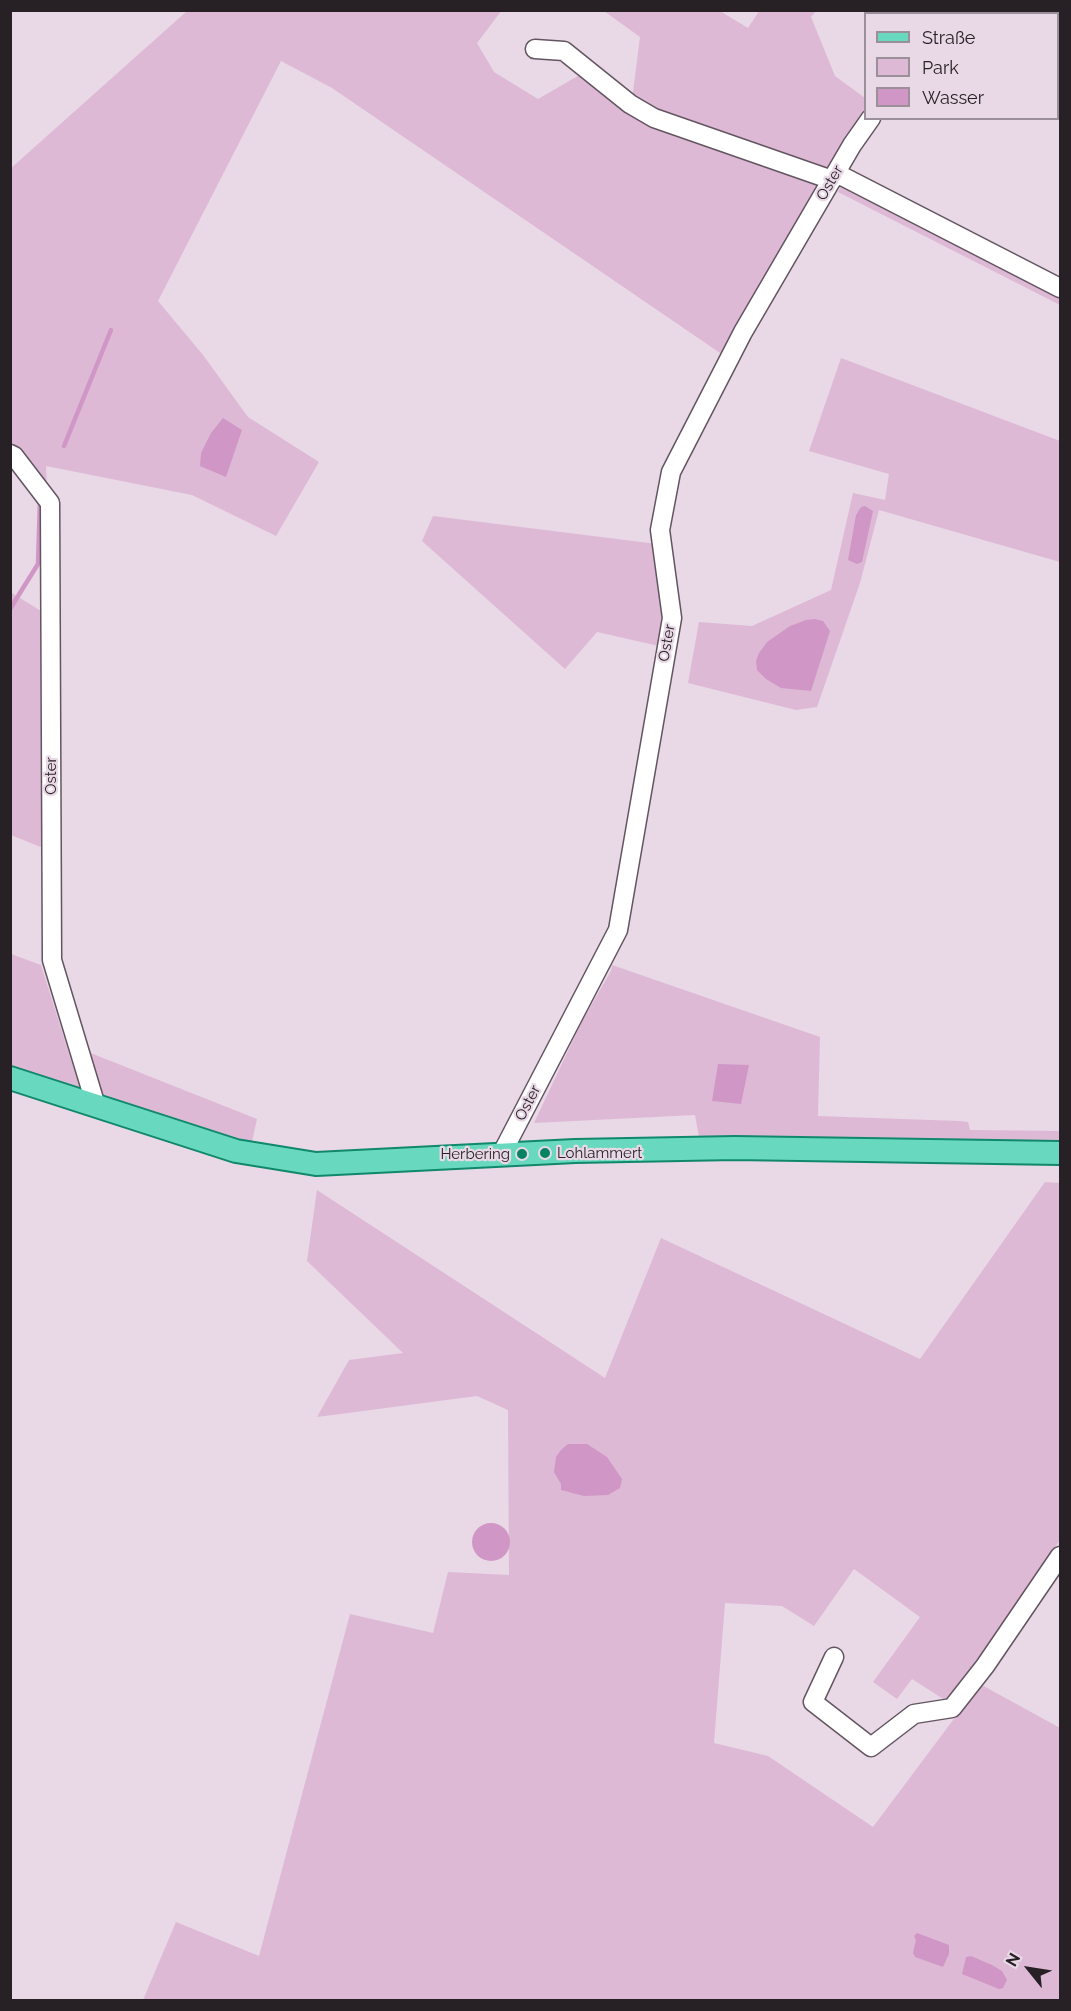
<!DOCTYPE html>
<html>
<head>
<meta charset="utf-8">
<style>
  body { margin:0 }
  #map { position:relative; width:1071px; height:2011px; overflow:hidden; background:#e9d8e6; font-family:Raleway,sans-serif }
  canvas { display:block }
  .frame { position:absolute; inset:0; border:12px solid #272125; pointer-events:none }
  .legend { position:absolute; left:864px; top:12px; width:195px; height:108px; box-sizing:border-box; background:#e9d8e6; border:2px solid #9b8f99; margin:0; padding:8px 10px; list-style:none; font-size:18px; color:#272125 }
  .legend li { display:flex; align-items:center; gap:12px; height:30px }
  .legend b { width:30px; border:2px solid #9b8f99 }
  .north { position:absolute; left:999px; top:1939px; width:60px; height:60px; -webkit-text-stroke:4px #e9d8e6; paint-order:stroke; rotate:300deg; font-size:16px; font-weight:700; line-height:24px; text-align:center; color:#272125 }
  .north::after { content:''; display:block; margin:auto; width:21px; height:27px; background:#272125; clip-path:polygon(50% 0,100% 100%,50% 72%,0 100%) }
</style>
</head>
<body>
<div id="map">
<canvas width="1071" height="2011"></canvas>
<div class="frame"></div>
<ul class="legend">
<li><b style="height:8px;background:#68d9be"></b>Straße</li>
<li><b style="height:16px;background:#ddb9d6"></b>Park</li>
<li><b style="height:16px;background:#d097c6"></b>Wasser</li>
</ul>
<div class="north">N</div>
</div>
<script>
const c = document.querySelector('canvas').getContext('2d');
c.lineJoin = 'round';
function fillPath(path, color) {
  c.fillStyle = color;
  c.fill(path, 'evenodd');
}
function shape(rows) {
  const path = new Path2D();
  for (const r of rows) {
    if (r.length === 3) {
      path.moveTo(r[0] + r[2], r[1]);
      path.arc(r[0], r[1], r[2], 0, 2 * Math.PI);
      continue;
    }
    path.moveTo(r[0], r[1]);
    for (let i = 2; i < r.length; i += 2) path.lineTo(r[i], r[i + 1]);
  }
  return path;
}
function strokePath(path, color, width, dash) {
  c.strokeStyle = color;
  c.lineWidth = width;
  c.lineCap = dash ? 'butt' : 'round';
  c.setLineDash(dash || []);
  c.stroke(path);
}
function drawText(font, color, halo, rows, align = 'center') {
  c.font = font + ' Raleway,sans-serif';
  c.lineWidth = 4.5;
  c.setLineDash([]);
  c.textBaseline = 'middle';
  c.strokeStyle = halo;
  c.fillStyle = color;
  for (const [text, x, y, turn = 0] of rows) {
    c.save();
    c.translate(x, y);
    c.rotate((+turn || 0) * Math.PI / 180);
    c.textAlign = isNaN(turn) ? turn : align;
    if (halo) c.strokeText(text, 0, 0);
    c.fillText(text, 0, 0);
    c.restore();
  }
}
const green = shape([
  [502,10,477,43,494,72,538,99,583,73,625,106,824,182,723,355,332,88,281,61,158,301,203,355,248,417,319,462,276,536,192,495,46,466,47,487,11,447,12,264,10,262,10,169,187,11],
  [604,11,720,11,748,28,759,11,816,11,811,17,835,76,865,98,865,118,827,172,657,114,632,100,640,37],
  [963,11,1060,11,1060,121,1056,119,1058,14,961,13],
  [842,184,1060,295,1060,305,838,192],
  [841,358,1060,441,1060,562,879,510,860,583,817,707,796,710,688,683,699,622,752,626,831,590,853,493,885,500,889,474,809,451],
  [433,516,657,544,664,617,659,646,597,632,565,669,422,541],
  [12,593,41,611,43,848,11,835,10,596],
  [11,954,41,965,82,1095,11,1069],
  [612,965,820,1037,818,1116,959,1121,968,1122,970,1130,1060,1131,1060,1143,699,1137,695,1115,534,1123,582,1021,611,971],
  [83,1050,257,1119,251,1146,100,1098],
  [1045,1182,1060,1183,1060,1540,948,1702,912,1679,897,1699,873,1682,920,1617,854,1569,814,1626,782,1606,725,1603,714,1743,768,1756,873,1827,980,1684,1060,1728,1060,2000,143,2000,176,1922,259,1956,350,1614,433,1633,448,1572,509,1575,508,1410,477,1396,317,1417,349,1360,403,1353,307,1261,317,1190,605,1378,661,1238,920,1359]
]);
const water = shape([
  [223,418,242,430,226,477,200,466,201,453,211,433],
  [865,506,873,511,862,562,857,564,848,560,856,515,861,507],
  [815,619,823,621,830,631,811,691,781,688,766,679,757,670,756,661,759,653,767,642,790,626,806,620],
  [718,1064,749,1065,741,1104,712,1101],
  [568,1444,587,1444,607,1457,622,1479,620,1488,608,1495,584,1496,561,1490,561,1484,554,1472,556,1457,561,1450],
  [491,1542,19],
  [917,1933,949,1945,949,1954,943,1967,915,1957,913,1953,916,1940,914,1936],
  [971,1956,992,1965,1002,1971,1007,1980,1003,1988,999,1989,962,1974,966,1957]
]);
const stream = shape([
  [64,446,111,330],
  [10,609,38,564,40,499]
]);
const minor = shape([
  [946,14,949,10],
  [535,49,564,51,630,104,654,118,832,180],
  [836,173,1060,288],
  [10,454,14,456,50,503,52,960,96,1106],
  [501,1155,618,930,672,618,660,530,671,472,743,332,852,145,871,118],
  [834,1657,813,1702,871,1747,914,1714,952,1708,985,1666,1060,1556]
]);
const major = shape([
  [10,1078,236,1151,316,1164,575,1151,735,1148,1060,1153]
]);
const markers = [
  [545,1153,6,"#058363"],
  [522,1154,6,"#058363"]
];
const streetNames = [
  ["Oster",830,183,-60],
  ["Oster",667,643,-80],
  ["Oster",51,776,-90],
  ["Oster",528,1103,-63]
];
const poiNames = [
  ["Lohlammert",557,1153],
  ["Herbering",510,1154,"right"]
];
fillPath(green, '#ddb9d6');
fillPath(water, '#d097c6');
strokePath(stream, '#d097c6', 4.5);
strokePath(minor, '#635560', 21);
strokePath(major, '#10886c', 26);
strokePath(minor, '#fff', 18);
strokePath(major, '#68d9be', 22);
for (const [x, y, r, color] of markers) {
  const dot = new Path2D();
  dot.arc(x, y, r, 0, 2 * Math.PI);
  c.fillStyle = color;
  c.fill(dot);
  strokePath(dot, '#e9d8e6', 2);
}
drawText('15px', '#272125', '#e9d8e6', streetNames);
drawText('15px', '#272125', '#e9d8e6', poiNames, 'left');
</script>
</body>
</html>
